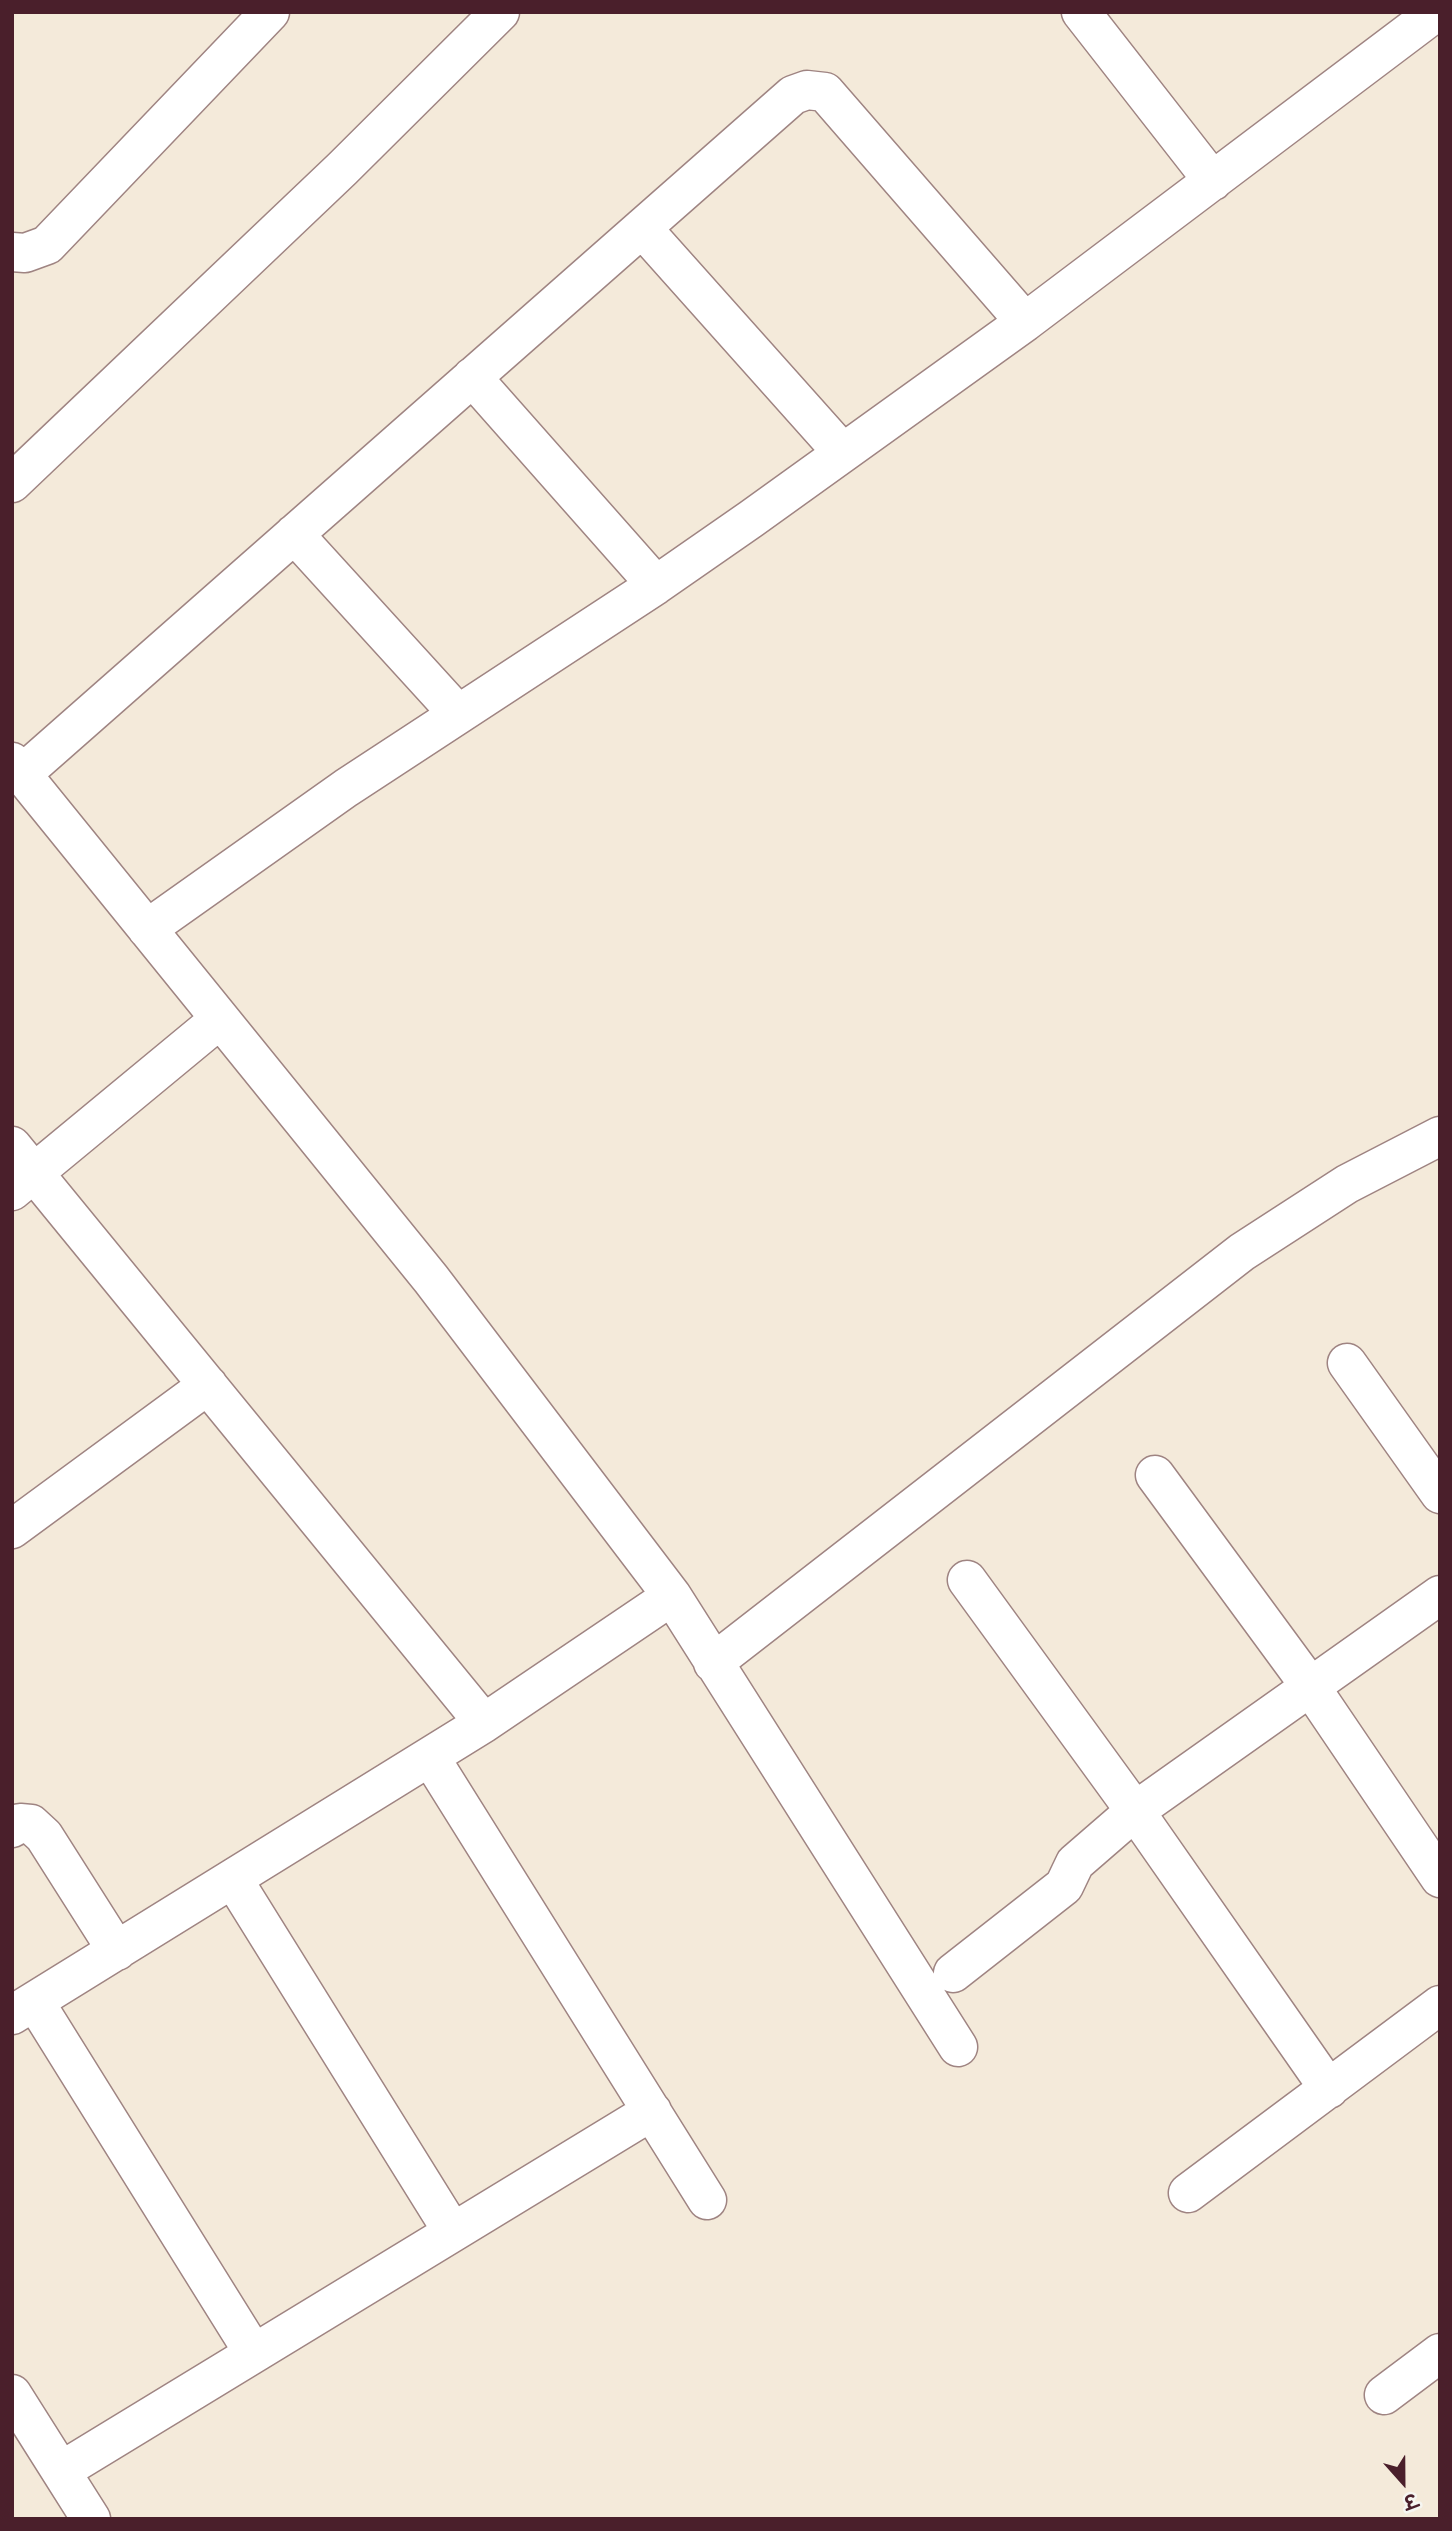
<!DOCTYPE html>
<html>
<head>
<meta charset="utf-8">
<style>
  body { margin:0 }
  #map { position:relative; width:1452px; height:2531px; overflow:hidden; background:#f4eada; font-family:"Patrick Hand","Playpen Sans Deva",sans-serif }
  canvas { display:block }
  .frame { position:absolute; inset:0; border:14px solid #4a1f2b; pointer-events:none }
  .north { position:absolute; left:1368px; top:2447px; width:70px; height:70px; -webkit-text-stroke:5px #f6f6f2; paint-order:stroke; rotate:159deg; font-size:19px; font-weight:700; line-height:28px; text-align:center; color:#4a1f2b }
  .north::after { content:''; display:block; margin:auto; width:24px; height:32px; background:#4a1f2b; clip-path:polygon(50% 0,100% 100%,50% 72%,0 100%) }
</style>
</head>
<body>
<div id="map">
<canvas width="1452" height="2531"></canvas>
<div class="frame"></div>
<div class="north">उ</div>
</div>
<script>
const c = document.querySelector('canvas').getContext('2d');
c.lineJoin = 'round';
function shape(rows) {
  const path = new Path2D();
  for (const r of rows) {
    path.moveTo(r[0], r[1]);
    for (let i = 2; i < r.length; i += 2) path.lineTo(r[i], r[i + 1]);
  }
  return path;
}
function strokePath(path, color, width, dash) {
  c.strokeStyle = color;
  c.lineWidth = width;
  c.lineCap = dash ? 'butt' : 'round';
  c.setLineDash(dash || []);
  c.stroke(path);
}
const minor = shape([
  [1081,12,1213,181],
  [642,228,842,452],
  [12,252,25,253,47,245,270,12],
  [472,377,656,585],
  [12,483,342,169,500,12],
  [294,534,458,714],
  [12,762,431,1279,672,1596,958,2047],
  [22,774,793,95,807,90,825,92,1025,322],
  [147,929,346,788,656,585,751,519,1025,322,1436,12],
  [12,1146,484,1723],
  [12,1191,220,1019],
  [1347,1363,1440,1494],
  [1155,1475,1310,1686,1440,1878],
  [12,1529,208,1385],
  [967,1580,1135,1811,1329,2089],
  [713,1663,1242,1252,1347,1184,1440,1136],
  [430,1757,707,2200],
  [12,1828,20,1823,31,1824,44,1836,117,1951],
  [233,1879,452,2231],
  [953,1973,1064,1886,1075,1863,1135,1811,1440,1595],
  [35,2002,253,2352],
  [12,2015,484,1723,672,1596],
  [1188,2193,1440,2005],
  [12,2394,91,2519],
  [1384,2395,1440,2353],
  [61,2471,652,2111]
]);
strokePath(minor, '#9f8482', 41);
strokePath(minor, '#fff', 38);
</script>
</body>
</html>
